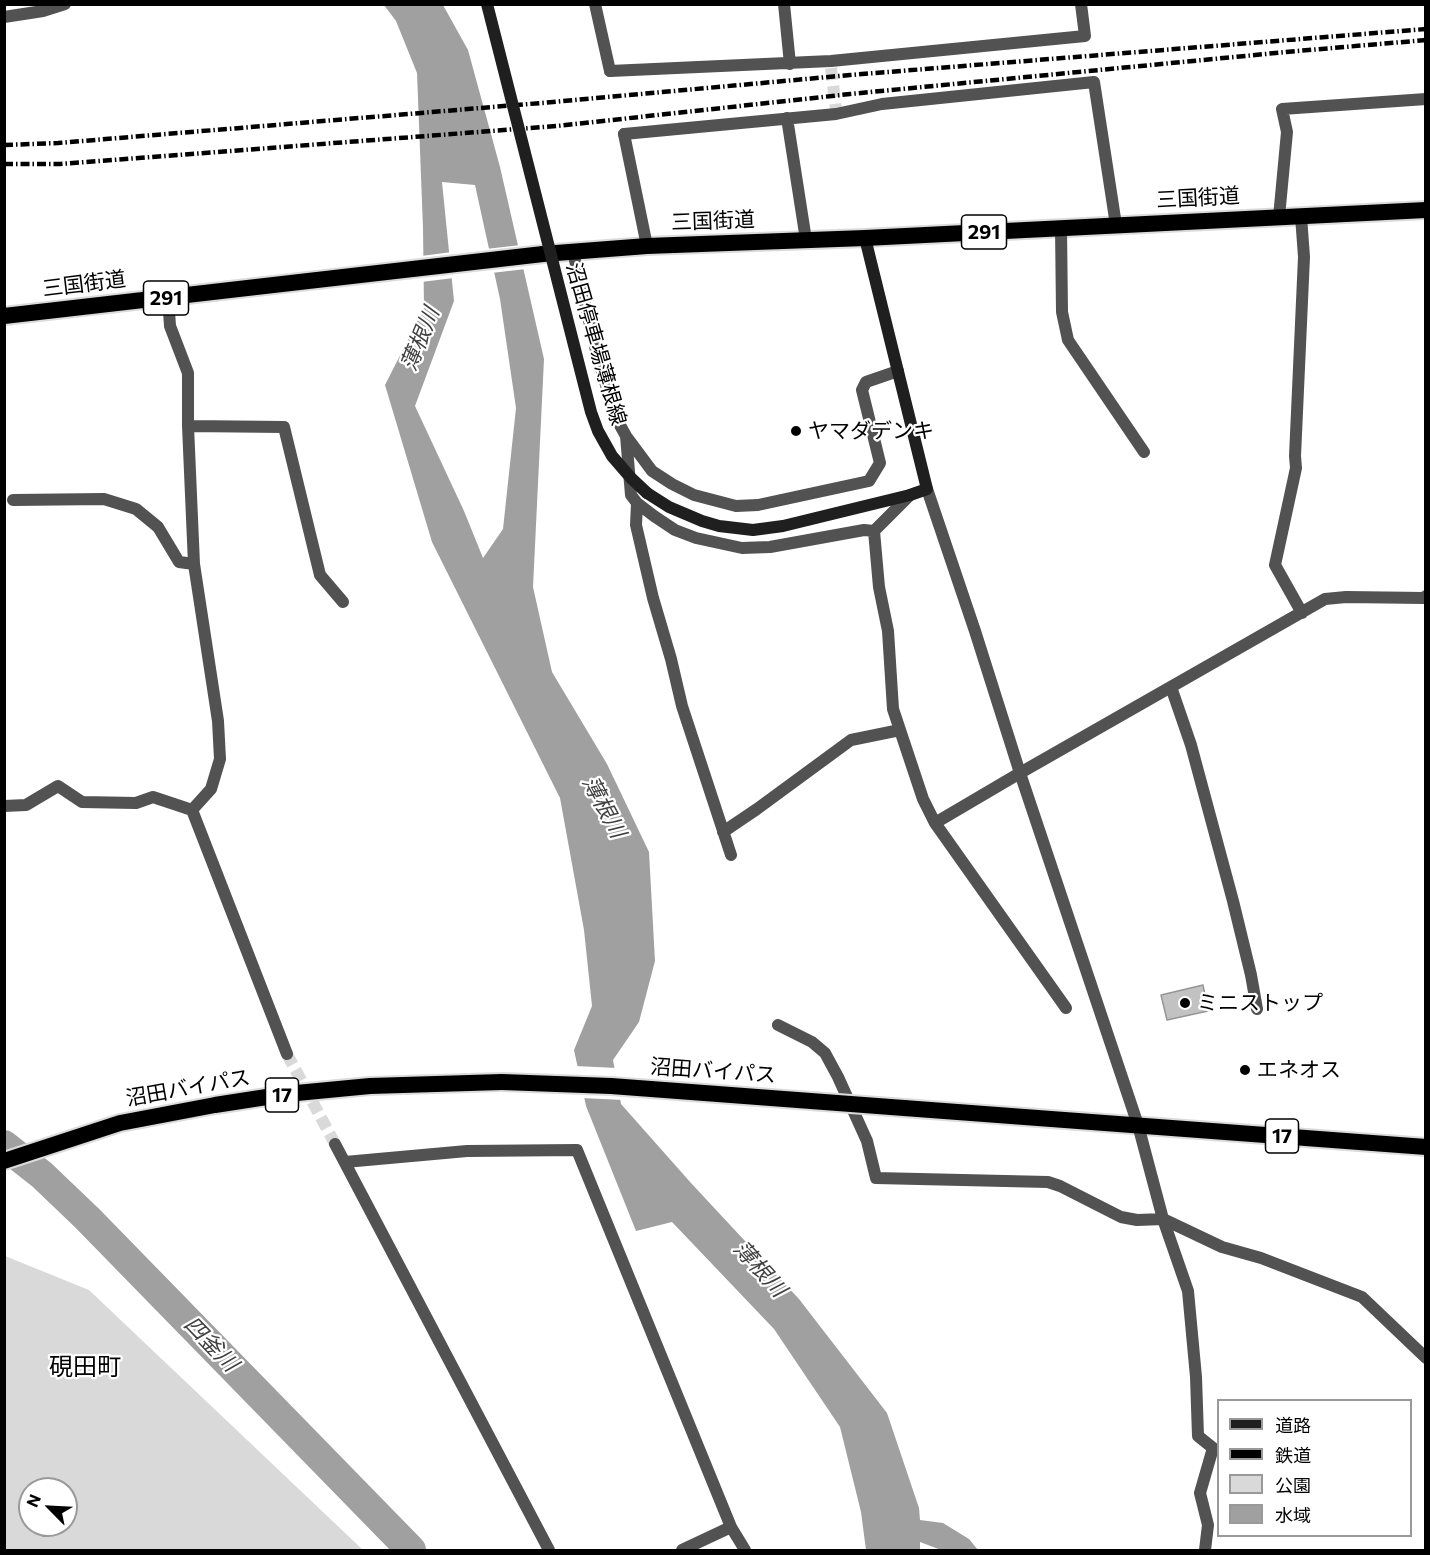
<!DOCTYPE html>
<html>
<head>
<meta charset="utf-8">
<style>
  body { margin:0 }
  #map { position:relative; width:1430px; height:1555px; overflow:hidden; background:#fff; font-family:Commissioner,"Noto Sans JP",sans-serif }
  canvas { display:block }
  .frame { position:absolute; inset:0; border:6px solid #000; pointer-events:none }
  .legend { position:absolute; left:1217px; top:1399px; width:195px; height:138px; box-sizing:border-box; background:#fff; border:2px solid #999; margin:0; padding:8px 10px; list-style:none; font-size:18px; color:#000 }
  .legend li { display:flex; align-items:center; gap:12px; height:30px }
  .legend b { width:30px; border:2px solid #999 }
  .north { position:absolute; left:18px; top:1477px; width:60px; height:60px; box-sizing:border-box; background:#fff; border:2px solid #999; border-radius:50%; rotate:294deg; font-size:16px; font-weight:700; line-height:24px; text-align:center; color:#000 }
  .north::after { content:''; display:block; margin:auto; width:21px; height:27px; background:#000; clip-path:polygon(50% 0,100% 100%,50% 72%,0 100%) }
</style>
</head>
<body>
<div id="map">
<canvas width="1430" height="1555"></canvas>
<div class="frame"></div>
<ul class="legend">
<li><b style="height:8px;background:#1f1f1f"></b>道路</li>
<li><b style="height:8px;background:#000"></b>鉄道</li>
<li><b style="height:16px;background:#d9d9d9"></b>公園</li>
<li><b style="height:16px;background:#a0a0a0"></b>水域</li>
</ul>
<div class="north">N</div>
</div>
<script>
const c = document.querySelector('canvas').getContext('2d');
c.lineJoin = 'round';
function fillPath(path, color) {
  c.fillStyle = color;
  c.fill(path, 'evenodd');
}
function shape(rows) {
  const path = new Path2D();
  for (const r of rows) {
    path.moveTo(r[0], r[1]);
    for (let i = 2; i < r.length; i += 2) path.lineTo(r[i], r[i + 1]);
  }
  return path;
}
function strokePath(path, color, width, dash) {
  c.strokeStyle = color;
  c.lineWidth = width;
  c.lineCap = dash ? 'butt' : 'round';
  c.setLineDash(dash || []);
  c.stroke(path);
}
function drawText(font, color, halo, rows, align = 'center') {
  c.font = font + ' Commissioner,"Noto Sans JP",sans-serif';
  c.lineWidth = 4.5;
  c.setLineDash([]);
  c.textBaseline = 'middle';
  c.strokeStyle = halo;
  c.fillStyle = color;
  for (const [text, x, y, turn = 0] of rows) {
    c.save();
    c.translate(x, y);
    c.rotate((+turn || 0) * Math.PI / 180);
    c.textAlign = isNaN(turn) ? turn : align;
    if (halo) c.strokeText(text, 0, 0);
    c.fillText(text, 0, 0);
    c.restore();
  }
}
const green = shape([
  [5,1256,89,1290,363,1550,5,1550],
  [30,1489,66,1489,66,1525,30,1525]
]);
const water = shape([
  [384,5,443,5,468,50,500,167,544,359,533,587,552,672,607,764,649,852,655,961,639,1022,613,1060,621,1104,691,1183,799,1299,887,1413,919,1508,920,1520,943,1523,969,1539,978,1550,941,1550,920,1542,920,1550,866,1550,861,1512,840,1427,774,1329,672,1222,636,1231,586,1106,574,1050,592,1006,584,930,560,798,432,542,385,385,424,308,423,228,417,73,396,21],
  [442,182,475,185,500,299,516,408,503,529,483,558,464,511,415,406,454,301]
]);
const pier = shape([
  [521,245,526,269,491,273,486,249],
  [452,252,454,278,421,282,421,256],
  [575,1066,617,1068,623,1100,581,1098]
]);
const river = shape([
  [4,1145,42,1175,87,1218,411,1550]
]);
const building = shape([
  [1203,985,1208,1011,1167,1020,1161,995,1203,985]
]);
const minorTunnel = shape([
  [831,68,836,110],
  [287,1054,335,1144]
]);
const minor = shape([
  [784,4,790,64],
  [4,17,43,11,65,4],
  [610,71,831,61,1085,36,1081,4],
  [787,118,806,240],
  [624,134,836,114,882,104,1094,82,1116,225],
  [1301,216,1304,257,1295,456,1296,468,1275,565,1302,613],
  [1279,217,1287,132,1282,109,1426,99],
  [1061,228,1062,312,1068,340,1144,452],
  [573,252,597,355,616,418,626,436,652,471,672,484,694,495,736,506,758,505,869,481,880,463,862,390,866,382,898,371],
  [168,297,170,326,188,373,188,426,194,564,218,721,220,759,211,789,192,810],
  [188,426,284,427,320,575,343,602],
  [626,436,631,495,637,503,654,516,675,530,696,538,742,548,770,547,864,530,874,531],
  [910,495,874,531,879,587,888,631,893,709,923,799,935,823,1066,1008],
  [13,500,104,499,136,509,158,527,179,562,194,564],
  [637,503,636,525,653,598,671,659,682,706,731,855],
  [1171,687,1191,745,1233,901,1251,975,1257,1009],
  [4,806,26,805,58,786,82,802,136,803,153,797,192,810],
  [192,810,287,1054],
  [935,823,1020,773,1325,599,1346,597,1424,598,1426,596],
  [723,832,757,809,851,740,900,730],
  [778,1025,812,1042,825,1053,838,1077,867,1141,876,1178,1048,1182,1060,1186,1121,1217,1137,1220,1163,1219,1222,1247,1261,1258,1362,1297,1426,1358],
  [1138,1125,1163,1219,1188,1291,1196,1377,1198,1436,1213,1448,1200,1493,1208,1525,1205,1550],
  [335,1144,549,1550],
  [345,1162,467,1151,577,1150,731,1527,745,1550],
  [682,1550,731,1527]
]);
const tertiary = shape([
  [595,4,610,71],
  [624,134,647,246],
  [927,489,975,631,1020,773,1138,1125]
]);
const secondary = shape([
  [647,493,669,507,702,521,719,526,753,530,783,526,910,495,927,489,865,238]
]);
const trunk = shape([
  [4,316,543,254,647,246,865,238,1426,210],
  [904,1108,1426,1147],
  [4,1161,120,1123,215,1105,286,1094,370,1086,502,1082]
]);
const rail = shape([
  [4,145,58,143,553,102,850,75,1426,29],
  [4,164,60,164,557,126,850,94,1286,52,1426,40]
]);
const secondaryBridge = shape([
  [487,4,591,412,598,431,612,456,631,478,647,493]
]);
const trunkBridge = shape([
  [502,1082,611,1086,904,1108]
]);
const markers = [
  [796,431,6,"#000"],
  [1185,1003,6,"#000"],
  [1245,1070,6,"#000"]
];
const shields = [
  [984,232,45],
  [166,298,45],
  [282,1095,33],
  [1282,1136,33]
];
const shieldNames = [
  ["291",984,232],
  ["291",166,298],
  ["17",282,1095],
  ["17",1282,1136]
];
const streetNames = [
  ["三国街道",1198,198,-3],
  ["三国街道",713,221,-2],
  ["三国街道",84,284,-7],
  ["沼田停車場薄根線",596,344,74],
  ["沼田バイパス",713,1071,4],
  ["沼田バイパス",188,1088,-10]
];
const poiNames = [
  ["ヤマダデンキ",808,431],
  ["ミニストップ",1197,1003],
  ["エネオス",1257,1070]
];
const waterNames = [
  ["薄根川",420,339,-68],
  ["薄根川",604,807,62],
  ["薄根川",760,1269,48],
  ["四釜川",211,1344,46]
];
const quarterNames = [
  ["硯田町",85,1367]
];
fillPath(green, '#d9d9d9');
fillPath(water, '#a0a0a0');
fillPath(pier, '#fff');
strokePath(river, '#a0a0a0', 30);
fillPath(building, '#c2c2c2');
strokePath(building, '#969696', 1.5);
strokePath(minorTunnel, '#d9d9d9', 12, [12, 6]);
strokePath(trunk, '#dbdbdb', 20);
strokePath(minor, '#525252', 12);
strokePath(tertiary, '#525252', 12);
strokePath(secondary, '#1f1f1f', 12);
strokePath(trunk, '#000', 16);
strokePath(rail, '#000', 4.5, [9, 3, 1.5, 3]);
strokePath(trunkBridge, '#dbdbdb', 20, []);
strokePath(secondaryBridge, '#1f1f1f', 12);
strokePath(trunkBridge, '#000', 16);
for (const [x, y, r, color] of markers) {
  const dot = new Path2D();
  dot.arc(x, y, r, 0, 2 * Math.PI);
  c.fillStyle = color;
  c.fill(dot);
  strokePath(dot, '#fff', 2);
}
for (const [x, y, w] of shields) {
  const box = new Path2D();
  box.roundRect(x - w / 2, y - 17, w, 34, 4.5);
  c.fillStyle = '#fff';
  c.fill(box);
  strokePath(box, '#000', 1.5);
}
drawText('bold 20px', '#000', null, shieldNames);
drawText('21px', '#000', '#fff', streetNames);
drawText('21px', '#000', '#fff', poiNames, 'left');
drawText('italic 22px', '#414141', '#fff', waterNames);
drawText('24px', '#000', '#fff', quarterNames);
</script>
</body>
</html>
